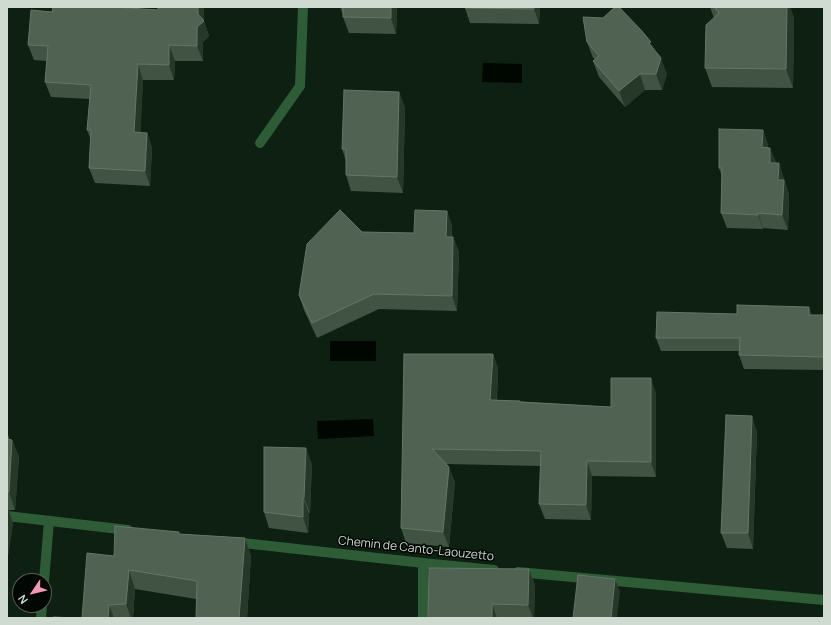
<!DOCTYPE html>
<html>
<head>
<meta charset="utf-8">
<style>
  body { margin:0 }
  #map { position:relative; width:831px; height:625px; overflow:hidden; background:#0d2011; font-family:Manrope,sans-serif }
  canvas { display:block }
  .frame { position:absolute; inset:0; border:8px solid #cfdbd1; pointer-events:none }
  .north { position:absolute; left:12px; top:573px; width:40px; height:40px; box-sizing:border-box; background:#020703; border:1px solid #545c55; border-radius:50%; rotate:235deg; font-size:11px; font-weight:700; line-height:16px; text-align:center; color:#cfdbd1 }
  .north::after { content:''; display:block; margin:auto; width:14px; height:18px; background:#f09ab6; clip-path:polygon(50% 0,100% 100%,50% 72%,0 100%) }
</style>
</head>
<body>
<div id="map">
<canvas width="831" height="625"></canvas>
<div class="frame"></div>
<div class="north">N</div>
</div>
<script>
const c = document.querySelector('canvas').getContext('2d');
c.lineJoin = 'round';
function fillPath(path, color) {
  c.fillStyle = color;
  c.fill(path, 'evenodd');
}
function shape(rows) {
  const path = new Path2D();
  for (const r of rows) {
    path.moveTo(r[0], r[1]);
    for (let i = 2; i < r.length; i += 2) path.lineTo(r[i], r[i + 1]);
  }
  return path;
}
function strokePath(path, color, width, dash) {
  c.strokeStyle = color;
  c.lineWidth = width;
  c.lineCap = dash ? 'butt' : 'round';
  c.setLineDash(dash || []);
  c.stroke(path);
}
function drawText(font, color, halo, rows, align = 'center') {
  c.font = font + ' Manrope,sans-serif';
  c.lineWidth = 3;
  c.setLineDash([]);
  c.textBaseline = 'middle';
  c.strokeStyle = halo;
  c.fillStyle = color;
  for (const [text, x, y, turn = 0] of rows) {
    c.save();
    c.translate(x, y);
    c.rotate((+turn || 0) * Math.PI / 180);
    c.textAlign = isNaN(turn) ? turn : align;
    if (halo) c.strokeText(text, 0, 0);
    c.fillText(text, 0, 0);
    c.restore();
  }
}
const water = shape([
  [483,63,522,64,522,83,482,82],
  [330,341,376,341,376,361,330,361],
  [373,419,374,436,318,439,317,421]
]);
const minor = shape([
  [260,143,300,86,303,7],
  [7,516,128,530],
  [234,542,423,563,494,570],
  [518,572,824,600],
  [44,581,49,521],
  [41,618,42,605],
  [423,618,423,563]
]);
const wall = shape([
  [204,7,204,21,209,36,203,42,203,61,175,61,174,80,143,80,140,133,147,133,152,148,150,186,95,183,89,168,91,140,87,130,90,99,51,97,45,82,47,61,34,60,28,45,52,12,158,10],
  [340,7,397,7,396,34,349,33,343,17,343,15],
  [540,7,539,24,470,23,465,8],
  [710,7,790,7,794,18,793,88,712,87,705,68,714,18],
  [587,42,652,47,667,74,662,90,645,90,625,107,599,77,593,61,595,59,593,58],
  [399,92,405,108,403,193,351,191,346,175,346,161,342,149],
  [763,130,768,145,768,148,776,163,779,163,789,195,788,230,763,228,763,229,727,228,721,213,722,177,719,168],
  [447,211,452,226,452,237,453,237,459,252,457,311,379,309,317,338,304,310,299,295,362,232,414,233],
  [812,315,824,315,824,370,744,369,739,355,739,351,661,351,656,338],
  [404,354,493,354,498,369,497,400,611,407,656,393,656,477,592,476,591,520,545,519,539,504,541,466,446,464,455,482,449,547,406,543,401,528],
  [757,431,753,549,727,548,721,533],
  [7,436,9,439,12,440,19,457,15,510,9,510,13,523,7,562],
  [312,464,310,513,309,513,308,533,269,528,264,512],
  [180,534,245,538,251,556,247,618,196,618,196,599,135,589,133,618,82,618,114,556],
  [529,569,535,585,534,618,428,618]
]);
const shadedWall = shape([
  [198,7,204,7,204,21,209,36,203,42,203,61,197,46],
  [391,7,397,7,396,34,391,18],
  [534,7,540,7,539,24,534,9],
  [787,7,790,7,794,18,793,88,786,69],
  [169,45,175,61,174,80,169,65],
  [661,58,667,74,662,90,656,74],
  [138,64,143,80,140,148,134,132],
  [640,74,645,90,625,107,619,91],
  [399,92,405,108,403,193,397,177],
  [763,130,768,145,767,162,762,147],
  [147,133,152,148,150,186,145,171],
  [770,148,776,162,775,178,770,163],
  [779,163,789,195,788,230,782,215,778,180],
  [447,211,452,226,451,252,446,237],
  [758,213,763,228,763,229,758,215],
  [453,237,459,252,457,311,452,296],
  [809,307,814,320,809,315],
  [493,354,498,369,496,415,490,400],
  [651,378,656,393,656,477,651,462],
  [752,416,757,431,753,549,748,533],
  [8,436,12,447,12,440,19,457,15,510,9,492],
  [306,448,312,464,310,513,304,498],
  [587,461,592,476,591,520,586,505],
  [449,467,455,482,449,547,443,532],
  [303,498,309,513,308,533,303,517],
  [7,506,13,523,7,562],
  [245,538,251,556,247,618,239,618],
  [529,569,535,585,534,618,533,618,528,605],
  [129,570,135,589,133,618,131,618,126,604],
  [615,579,620,592,617,618,611,618],
  [492,604,497,618,492,618],
  [109,605,114,618,108,618]
]);
const building = shape([
  [53,7,113,7,158,10,158,7,198,7,198,14,204,21,197,27,197,46,169,45,169,65,138,64,134,132,147,133,145,171,89,168,91,130,87,130,91,85,45,82,48,46,28,45,31,10,52,12,53,7],
  [343,7,391,7,391,18,343,17,343,7],
  [465,7,534,7,534,9,465,8,465,7],
  [615,7,619,7,641,30,651,42,649,43,661,58,656,74,640,74,619,91,593,61,599,56,587,42,583,17,603,18,615,7],
  [714,7,787,7,786,69,705,68,706,25,719,13,714,7],
  [344,90,399,92,397,177,346,175,346,149,342,149,344,90],
  [719,129,763,130,762,147,770,148,770,163,779,163,778,180,784,180,782,215,758,213,758,215,721,213,722,168,719,168,719,129],
  [340,210,362,232,414,233,415,210,447,211,446,237,453,237,452,296,374,294,312,323,299,295,307,244,340,210],
  [737,305,809,307,809,315,824,315,824,357,739,355,740,338,656,338,657,312,737,314,737,305],
  [404,354,493,354,490,400,520,401,520,402,611,407,611,378,651,378,651,462,587,461,586,505,539,504,541,451,432,449,449,467,443,532,401,528,404,354],
  [726,415,752,416,748,533,721,533,726,415],
  [7,436,8,436,8,439,12,440,9,492,7,492,7,436],
  [264,447,306,448,304,498,303,498,303,517,264,512,264,447],
  [115,526,179,532,179,534,245,538,239,618,196,618,197,581,129,570,126,604,109,605,108,618,82,618,87,553,114,556,115,526],
  [429,568,529,569,528,605,492,604,492,618,428,618,429,568],
  [578,575,615,579,611,618,573,618,578,575],
  [54,617,74,618,54,618,54,617]
]);
const streetNames = [
  ["Chemin de Canto-Laouzetto",416,549,6]
];
fillPath(water, '#000600');
strokePath(minor, '#2d5c37', 10);
fillPath(wall, '#415444');
fillPath(shadedWall, '#263929');
fillPath(building, '#506353');
strokePath(building, '#647667', 1);
drawText('12px', '#cfdbd1', '#020703', streetNames);
</script>
</body>
</html>
